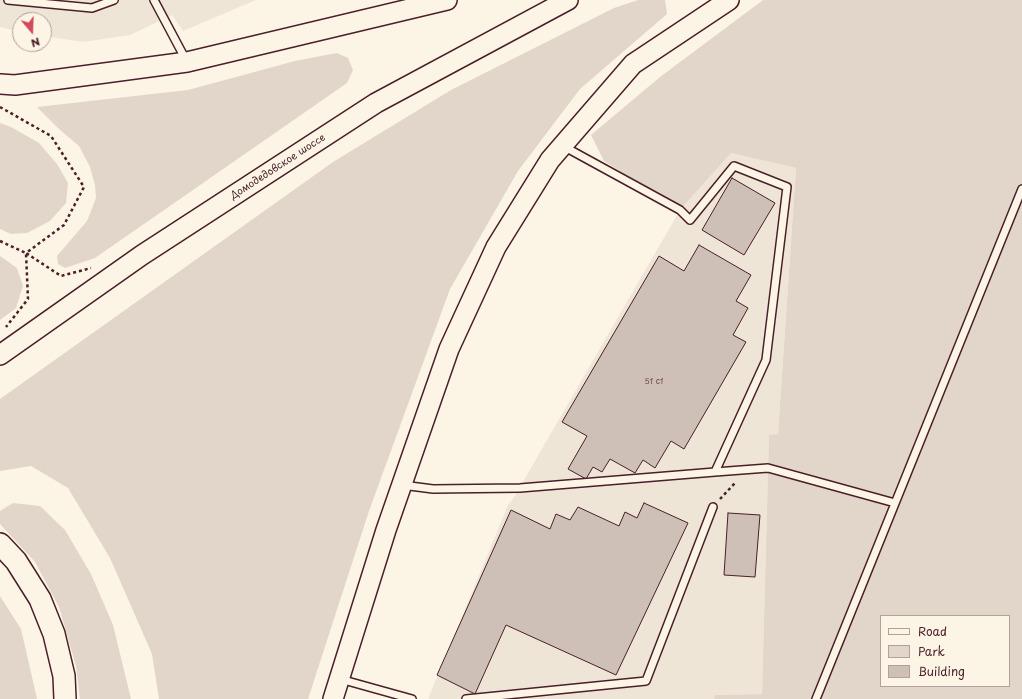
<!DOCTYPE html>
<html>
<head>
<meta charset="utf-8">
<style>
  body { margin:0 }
  #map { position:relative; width:1022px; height:699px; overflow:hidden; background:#fcf5e5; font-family:"Playpen Sans",sans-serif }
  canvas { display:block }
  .legend { position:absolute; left:880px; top:615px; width:130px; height:72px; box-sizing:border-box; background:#fcf5e5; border:1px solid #b59f9b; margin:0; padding:5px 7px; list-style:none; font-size:12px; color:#4a1f2b }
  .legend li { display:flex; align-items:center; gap:8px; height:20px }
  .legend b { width:20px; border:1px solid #b59f9b }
  .north { position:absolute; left:12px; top:12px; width:40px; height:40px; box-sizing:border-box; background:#fcf5e5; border:1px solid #b59f9b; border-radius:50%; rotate:161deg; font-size:11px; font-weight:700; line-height:16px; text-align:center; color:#4a1f2b }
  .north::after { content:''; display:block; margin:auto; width:14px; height:18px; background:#d1495b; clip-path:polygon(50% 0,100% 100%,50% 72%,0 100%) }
</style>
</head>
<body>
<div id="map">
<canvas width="1022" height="699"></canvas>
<ul class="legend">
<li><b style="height:5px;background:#fcf5e5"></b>Road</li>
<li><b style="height:11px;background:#e2d5ca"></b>Park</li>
<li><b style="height:11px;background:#cfc0b7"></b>Building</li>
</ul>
<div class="north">N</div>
</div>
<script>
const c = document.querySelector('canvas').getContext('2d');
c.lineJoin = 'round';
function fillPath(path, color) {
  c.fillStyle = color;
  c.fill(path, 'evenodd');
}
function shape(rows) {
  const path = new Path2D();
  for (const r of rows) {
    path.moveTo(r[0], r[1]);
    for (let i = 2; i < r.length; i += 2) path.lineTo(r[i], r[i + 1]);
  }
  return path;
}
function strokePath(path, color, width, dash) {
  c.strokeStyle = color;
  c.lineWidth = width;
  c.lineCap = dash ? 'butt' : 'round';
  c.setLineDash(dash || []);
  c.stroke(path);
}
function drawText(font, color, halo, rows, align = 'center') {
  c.font = font + ' "Playpen Sans",sans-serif';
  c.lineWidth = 3.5;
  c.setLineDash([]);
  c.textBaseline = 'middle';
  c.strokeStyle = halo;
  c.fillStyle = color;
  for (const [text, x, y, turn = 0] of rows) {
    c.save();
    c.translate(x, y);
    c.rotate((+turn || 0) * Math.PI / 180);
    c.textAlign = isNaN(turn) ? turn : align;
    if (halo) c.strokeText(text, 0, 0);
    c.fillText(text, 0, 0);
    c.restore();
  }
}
const built = shape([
  [0,0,256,0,183,31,172,15,130,35,83,42,44,36,44,20,20,20,20,32,0,27],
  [731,153,796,168,778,434,769,436,762,694,715,695,714,699,428,699,508,505,513,499,680,210]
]);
const green = shape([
  [638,0,665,0,667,14,580,89,518,171,450,289,369,511,308,699,159,699,152,654,110,558,68,488,31,466,0,471,0,399,333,162,451,90,614,8],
  [763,0,1022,0,1022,699,714,699,715,695,762,694,769,435,778,434,796,168,731,153,680,210,604,161,591,135,660,77],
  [881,616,1009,616,1009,686,881,686],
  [337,53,348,58,353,70,347,83,95,258,65,268,58,264,57,256,87,221,96,198,95,185,90,167,79,146,59,129,37,107,188,90,295,61],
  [0,123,11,127,39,143,57,164,68,183,66,203,50,221,27,233,11,234,0,229],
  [0,256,17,268,23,286,16,308,0,320],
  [13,503,40,506,65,530,91,574,113,625,131,699,80,699,76,666,59,607,35,562,0,524,0,511],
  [0,596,21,629,37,699,0,699]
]);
const building = shape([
  [732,178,775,203,744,255,702,230,732,178],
  [699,245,751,275,736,301,748,308,733,335,746,342,684,449,671,441,655,468,643,460,635,473,610,459,602,472,593,467,586,479,568,469,587,436,562,422,659,256,684,271,699,245],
  [644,503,688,523,616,675,506,625,475,694,437,675,511,510,550,529,556,514,570,520,578,507,619,526,625,512,637,518,644,503],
  [728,513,760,515,755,577,724,575,728,513]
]);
const path = shape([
  [0,107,51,136,84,187,64,225,26,253,61,276,91,268],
  [0,241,26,253,28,299,6,327],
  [720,499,736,482]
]);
const lane = shape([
  [8,0,92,8,114,0],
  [154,0,187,62],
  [715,472,768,468,895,503],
  [402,485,433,489,520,488,715,472,766,360,787,187,734,166,690,220,680,210,563,146],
  [340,679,412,699],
  [466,699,646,681,713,507],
  [816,699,1022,189]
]);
const secondary = shape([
  [0,84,15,85,187,62,447,0],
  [0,355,142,255,376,103,568,0],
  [333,699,386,530,449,349,496,247,550,160,633,64,729,0]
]);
const primary = shape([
  [0,544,16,561,40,599,54,634,64,676,65,699]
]);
const numberNames = [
  ["51 с1",654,382]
];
const streetNames = [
  ["Домодедовское шоссе",278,167,-33]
];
fillPath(built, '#eee5d7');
fillPath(green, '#e2d5ca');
fillPath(building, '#cfc0b7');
strokePath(building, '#4a1f2b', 1);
strokePath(lane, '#4a1f2b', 10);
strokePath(secondary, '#4a1f2b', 22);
strokePath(primary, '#4a1f2b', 24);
strokePath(path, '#4a1f2b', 2.5, [3, 3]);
strokePath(lane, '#fcf5e5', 7);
strokePath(secondary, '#fcf5e5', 19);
strokePath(primary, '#fcf5e5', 21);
drawText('8px', '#6b474e', null, numberNames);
drawText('10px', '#4a1f2b', '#fcf5e5', streetNames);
</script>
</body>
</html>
